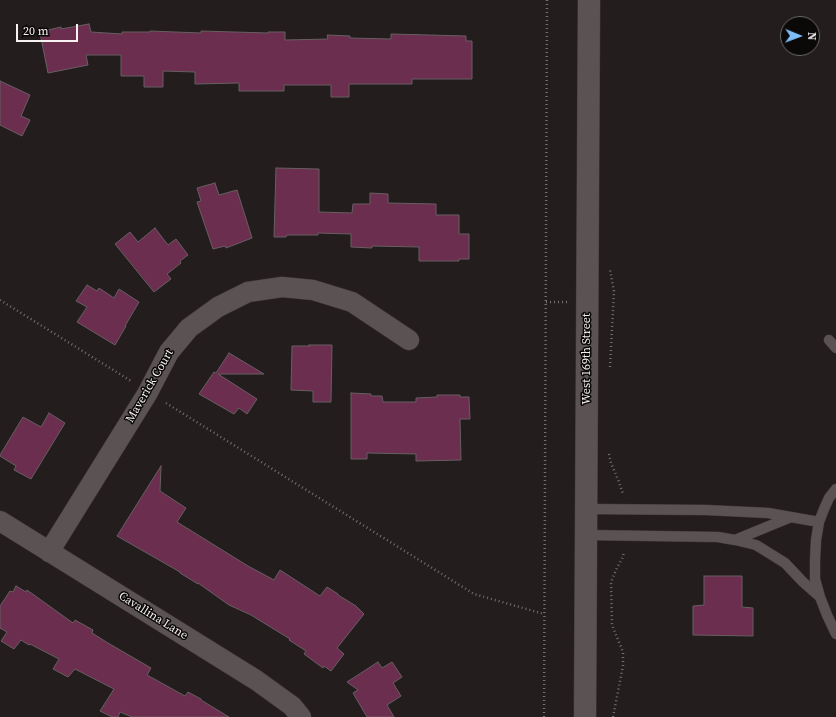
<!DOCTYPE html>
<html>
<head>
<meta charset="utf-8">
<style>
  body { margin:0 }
  #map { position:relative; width:836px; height:717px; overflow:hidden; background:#241d1d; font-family:"Source Serif 4",serif }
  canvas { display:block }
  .north { position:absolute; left:780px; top:16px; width:40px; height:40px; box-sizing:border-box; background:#0b0808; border:1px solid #696666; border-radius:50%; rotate:91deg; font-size:11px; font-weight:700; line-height:16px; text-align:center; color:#f7f2f2 }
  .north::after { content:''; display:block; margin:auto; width:14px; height:18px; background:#7cbef9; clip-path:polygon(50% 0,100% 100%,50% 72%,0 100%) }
  .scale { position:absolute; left:16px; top:24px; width:62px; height:18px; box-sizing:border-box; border:2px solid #f7f2f2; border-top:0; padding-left:5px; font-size:12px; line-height:14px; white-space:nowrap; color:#f7f2f2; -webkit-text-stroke:3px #0b0808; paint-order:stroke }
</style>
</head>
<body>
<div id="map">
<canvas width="836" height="717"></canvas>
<div class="north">N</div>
<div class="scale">20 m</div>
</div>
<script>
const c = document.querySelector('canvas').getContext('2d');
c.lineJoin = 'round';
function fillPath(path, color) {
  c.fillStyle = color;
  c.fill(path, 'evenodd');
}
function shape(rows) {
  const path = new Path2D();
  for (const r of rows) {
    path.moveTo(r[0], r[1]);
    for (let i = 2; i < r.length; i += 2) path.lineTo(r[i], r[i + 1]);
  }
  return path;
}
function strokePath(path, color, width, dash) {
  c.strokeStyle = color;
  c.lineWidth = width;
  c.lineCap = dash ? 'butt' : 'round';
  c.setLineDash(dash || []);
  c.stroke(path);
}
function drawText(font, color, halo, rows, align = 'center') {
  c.font = font + ' "Source Serif 4",serif';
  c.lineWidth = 3;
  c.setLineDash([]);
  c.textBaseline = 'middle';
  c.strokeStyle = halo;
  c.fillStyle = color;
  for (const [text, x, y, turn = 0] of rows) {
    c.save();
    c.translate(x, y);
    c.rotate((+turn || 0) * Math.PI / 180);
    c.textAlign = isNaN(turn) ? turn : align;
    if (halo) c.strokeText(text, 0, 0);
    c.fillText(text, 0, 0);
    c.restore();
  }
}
const building = shape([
  [89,24,91,32,122,34,122,32,150,32,150,31,201,33,201,31,268,33,268,32,285,32,285,40,328,39,327,35,350,36,350,38,391,39,391,34,466,36,466,41,472,41,472,79,412,79,412,84,349,84,349,97,331,97,331,85,284,85,284,91,239,91,239,83,195,84,195,72,163,71,163,87,144,87,144,76,121,76,121,55,86,55,88,65,48,73,40,33,44,32,44,31,61,27,61,29,89,24],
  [0,81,30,95,21,116,30,120,22,136,0,125,0,81],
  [276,168,319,169,319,212,352,213,353,204,370,204,370,193,388,194,388,203,436,204,436,215,459,215,459,234,469,234,469,259,459,259,459,261,419,261,419,247,372,246,372,248,351,247,351,234,318,233,318,235,287,235,286,237,274,237,276,168],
  [215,183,219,195,237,190,252,238,226,248,225,246,213,249,197,202,201,201,197,188,215,183],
  [155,228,168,245,176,239,188,255,180,261,181,263,167,274,171,279,154,292,115,244,130,232,138,242,155,228],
  [87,285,97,291,99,288,114,298,119,289,139,302,125,326,126,326,115,345,77,322,87,307,76,301,87,285],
  [309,345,332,345,331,402,313,402,313,391,291,390,292,346,310,346,309,345],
  [229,353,264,374,218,374,257,399,247,414,239,408,234,414,199,394,214,372,216,373,229,353],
  [351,393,371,394,371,396,382,396,383,402,416,402,416,398,437,397,437,395,460,395,460,397,469,397,470,419,460,419,461,460,416,461,416,454,367,453,367,459,351,459,351,393],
  [49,413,65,423,31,479,14,470,16,466,0,456,0,455,23,417,41,427,49,413],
  [161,466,160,491,186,508,177,522,248,566,274,580,280,570,320,596,327,587,338,594,338,595,356,606,364,614,337,648,344,654,331,671,324,666,323,668,304,654,306,651,289,640,290,639,251,615,229,605,198,583,198,584,180,573,180,572,117,536,161,466],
  [704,576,742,576,742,607,753,608,753,636,693,635,693,606,704,605,704,576],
  [16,586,26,592,27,590,73,623,75,620,93,630,92,633,108,643,151,668,147,675,185,696,188,692,201,699,201,700,229,717,132,717,120,712,118,717,112,717,100,711,114,689,75,669,68,677,53,669,59,659,30,644,29,645,21,640,14,649,1,641,7,632,0,628,0,606,10,591,13,592,16,586],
  [378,662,382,668,392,662,402,677,393,683,401,696,387,705,394,717,367,717,353,693,358,690,347,682,378,662]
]);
const path = shape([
  [0,300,131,381],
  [546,302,567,302],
  [610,367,614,291,610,270],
  [166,403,474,594,544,614],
  [609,454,611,463,619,482,623,494],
  [544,717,547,0],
  [613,717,623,666,623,652,612,625,611,582,616,570,623,557,624,551]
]);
const service = shape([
  [829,340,836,348],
  [836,489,829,498,824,509,819,522,816,540,815,560,815,579,820,597,827,615,836,634],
  [586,509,706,510,768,513,819,522],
  [586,535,718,537,735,540,756,545,785,563,803,582,820,597],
  [735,540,791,517]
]);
const minor = shape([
  [0,521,256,680,292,706,301,717],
  [49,552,147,394,169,352,189,328,218,307,248,292,282,287,313,290,352,302,409,340]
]);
const tertiary = shape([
  [585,717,589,0]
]);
const streetNames = [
  ["West 169th Street",587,359,-90],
  ["Maverick Court",150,386,-60],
  ["Cavallina Lane",153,616,32]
];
fillPath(building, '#6b2e4e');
strokePath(building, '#675f63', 1);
strokePath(service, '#403b3b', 11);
strokePath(minor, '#403b3b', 21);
strokePath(tertiary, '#403b3b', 23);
strokePath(path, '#756f6f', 2.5, [1, 3]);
strokePath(service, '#5b5253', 10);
strokePath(minor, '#5b5253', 20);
strokePath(tertiary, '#5b5253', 22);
drawText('12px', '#f7f2f2', '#0b0808', streetNames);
</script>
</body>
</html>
